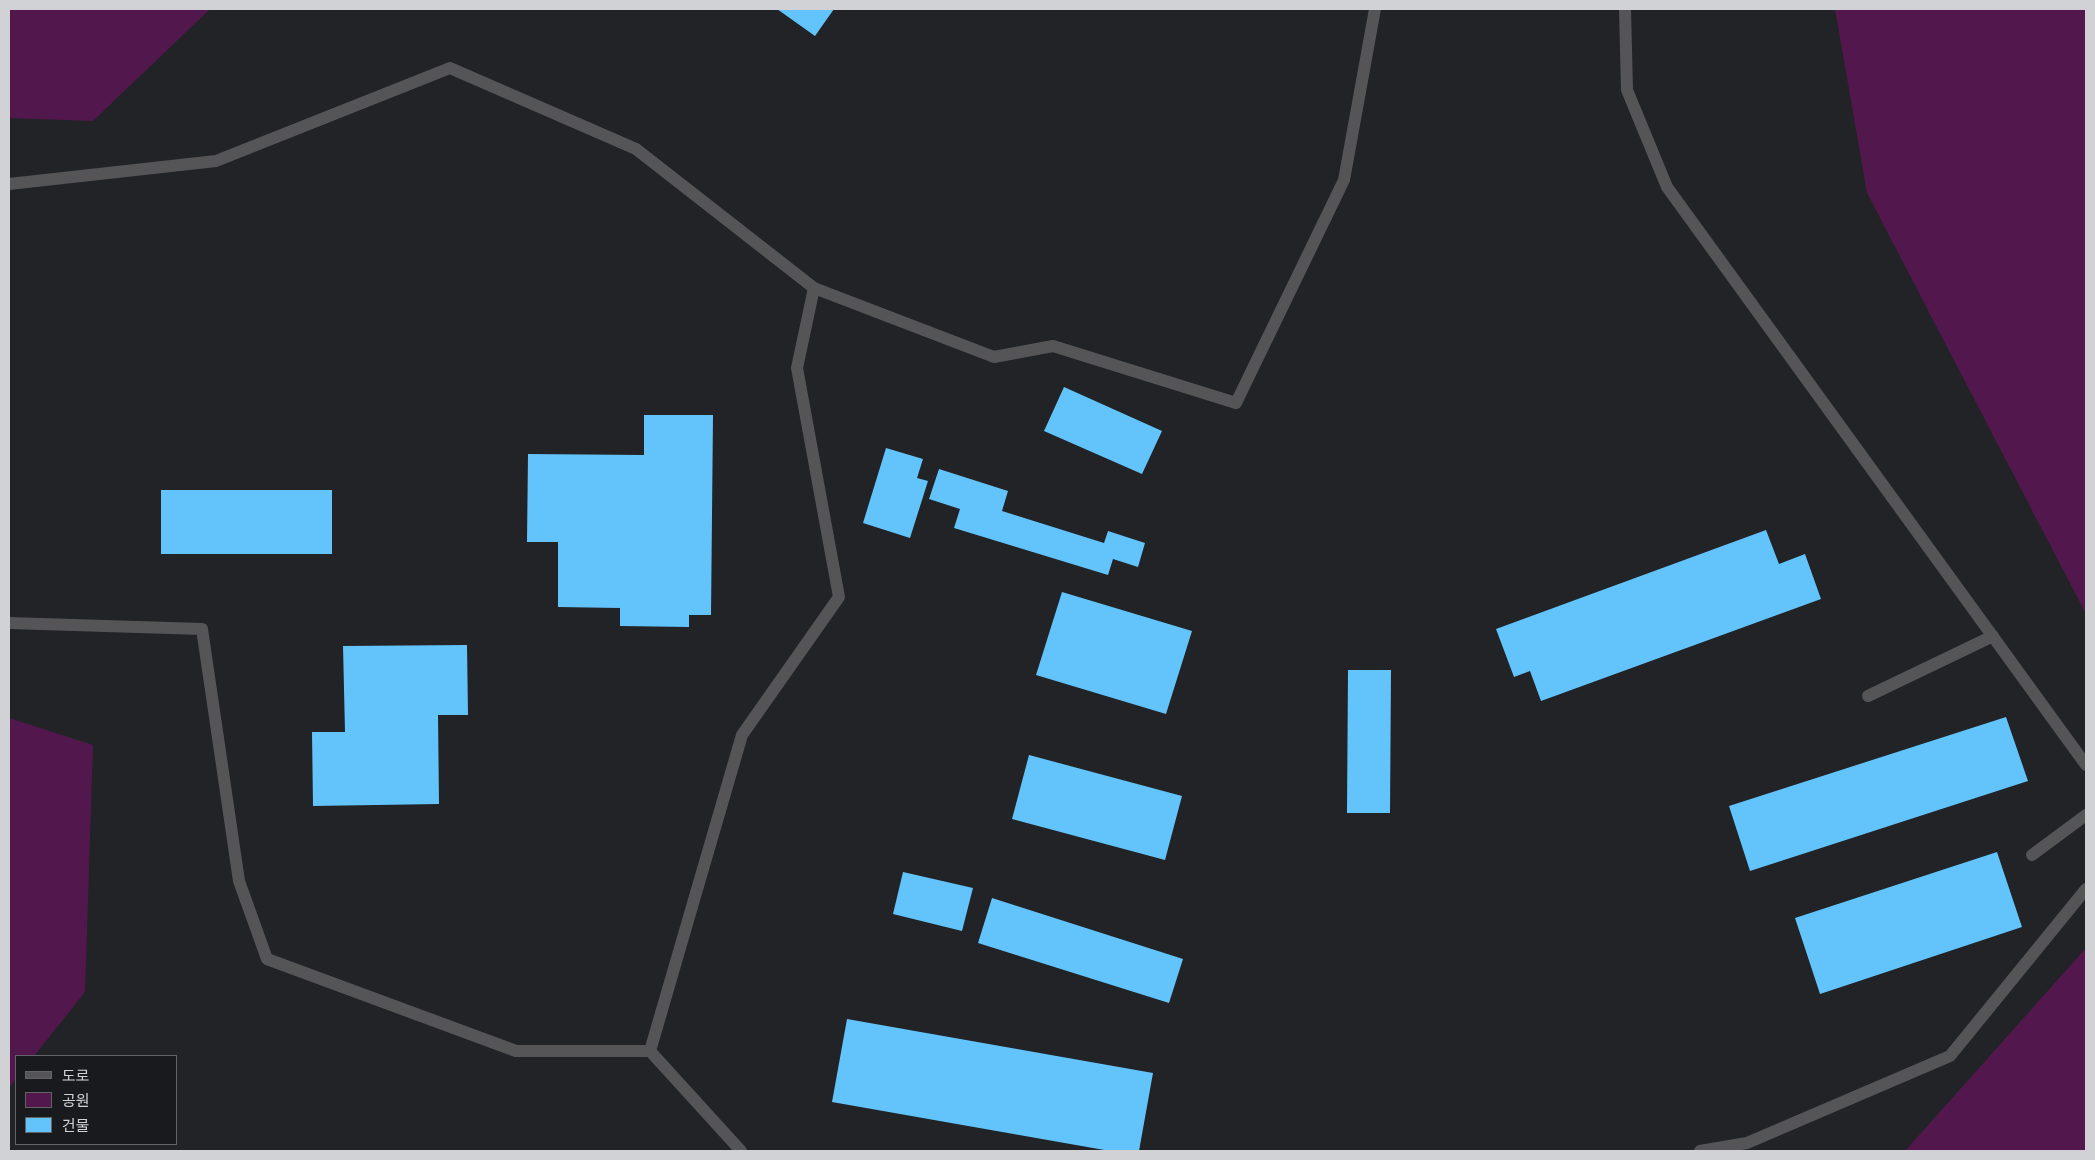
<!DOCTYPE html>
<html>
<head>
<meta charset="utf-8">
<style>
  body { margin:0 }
  #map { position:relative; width:2095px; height:1160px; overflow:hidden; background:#212327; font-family:"Noto Sans","Noto Sans KR",sans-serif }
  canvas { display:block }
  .frame { position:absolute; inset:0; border:10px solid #d1d2d5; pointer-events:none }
  .legend { position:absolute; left:15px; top:1055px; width:162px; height:90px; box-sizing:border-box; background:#181a1e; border:1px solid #626467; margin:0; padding:6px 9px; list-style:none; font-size:15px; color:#d1d2d5 }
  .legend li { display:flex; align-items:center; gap:10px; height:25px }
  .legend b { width:25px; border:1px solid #626467 }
</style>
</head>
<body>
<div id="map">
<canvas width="2095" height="1160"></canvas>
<div class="frame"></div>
<ul class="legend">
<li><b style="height:6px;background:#555557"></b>도로</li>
<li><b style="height:14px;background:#52184d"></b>공원</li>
<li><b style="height:14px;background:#63c4fc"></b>건물</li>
</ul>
</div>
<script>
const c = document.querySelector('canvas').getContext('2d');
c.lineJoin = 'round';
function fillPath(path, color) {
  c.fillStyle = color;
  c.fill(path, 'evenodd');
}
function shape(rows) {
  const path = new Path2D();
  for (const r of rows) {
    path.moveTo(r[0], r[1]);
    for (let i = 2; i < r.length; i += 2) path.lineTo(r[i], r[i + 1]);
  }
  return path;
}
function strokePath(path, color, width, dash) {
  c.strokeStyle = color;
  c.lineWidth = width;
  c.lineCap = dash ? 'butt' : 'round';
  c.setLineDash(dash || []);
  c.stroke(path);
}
const green = shape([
  [9,9,210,9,93,121,9,118],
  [1835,9,2086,9,2086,614,1867,193],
  [9,718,93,745,85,992,34,1056,16,1056,16,1079,9,1088],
  [2086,948,2086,1151,1905,1151]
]);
const building = shape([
  [777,9,834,9,815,36],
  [1064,387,1162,431,1142,474,1044,431],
  [644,415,713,415,711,615,689,615,689,627,620,626,620,608,558,607,558,542,527,542,528,454,644,455],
  [886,448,923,459,917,478,928,481,910,538,863,523],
  [939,469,1008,491,1002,511,1104,543,1108,531,1145,543,1138,567,1113,559,1108,575,954,528,960,509,929,499],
  [161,490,332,490,332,554,161,554],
  [1766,530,1779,564,1805,554,1821,599,1541,701,1530,671,1514,677,1496,629],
  [1062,592,1192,631,1166,714,1036,675],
  [467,645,468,715,438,715,439,804,313,806,312,732,345,732,343,646],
  [1348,670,1391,670,1390,813,1347,813],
  [2006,717,2028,781,1750,871,1729,806],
  [1029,755,1182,796,1165,860,1012,819],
  [1997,852,2022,927,1820,994,1795,918],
  [903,872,973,888,962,931,893,914],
  [992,898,1183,959,1169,1003,978,943],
  [847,1019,1153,1073,1139,1151,1110,1151,832,1102]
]);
const minor = shape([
  [1625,9,1627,90,1667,187,2086,765],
  [9,184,216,161,450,68,636,149,814,288,994,357,1053,346,1236,403,1344,180,1375,9],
  [9,623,202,629,239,881,267,959,516,1051,650,1051],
  [1868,696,1993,636],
  [2032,855,2086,815],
  [741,1151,650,1051,742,735,839,597,797,368,814,288],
  [1700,1151,1747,1143,1950,1056,2086,889]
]);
fillPath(green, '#52184d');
fillPath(building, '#63c4fc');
strokePath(minor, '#555557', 12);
</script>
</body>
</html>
